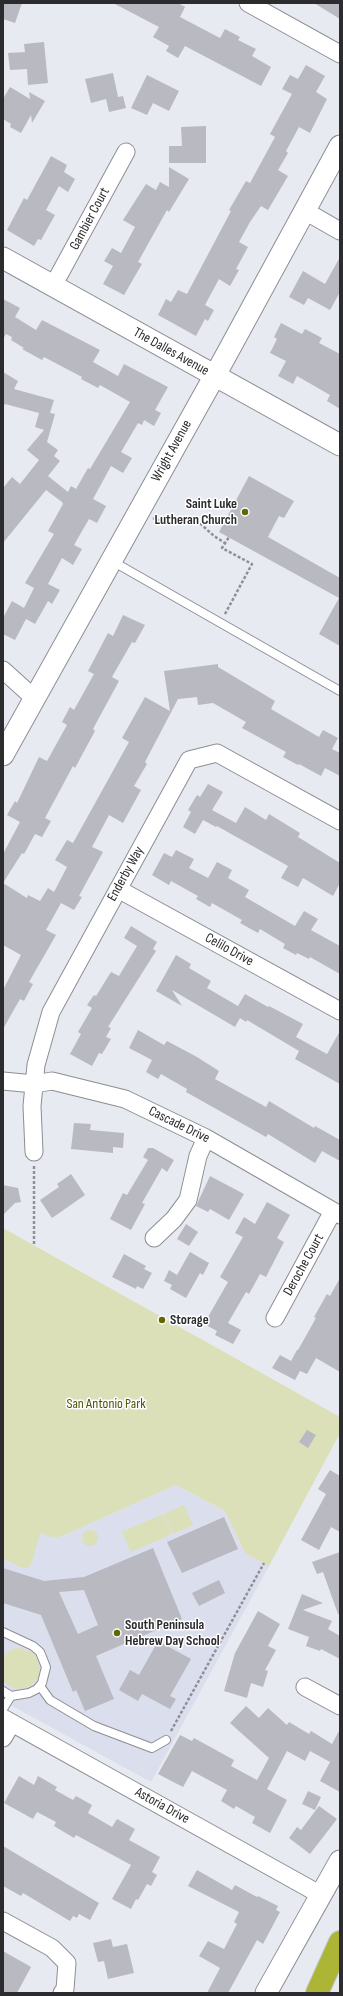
<!DOCTYPE html>
<html>
<head>
<meta charset="utf-8">
<style>
  body { margin:0 }
  #map { position:relative; width:343px; height:1996px; overflow:hidden; background:#e8eaf2; font-family:"Sofia Sans Condensed",sans-serif }
  canvas { display:block }
  .frame { position:absolute; inset:0; border:4px solid #2c2c2f; pointer-events:none }
</style>
</head>
<body>
<div id="map">
<canvas width="343" height="1996"></canvas>
<div class="frame"></div>
</div>
<script>
const c = document.querySelector('canvas').getContext('2d');
c.lineJoin = 'round';
function fillPath(path, color) {
  c.fillStyle = color;
  c.fill(path, 'evenodd');
}
function shape(rows) {
  const path = new Path2D();
  for (const r of rows) {
    if (r.length === 3) {
      path.moveTo(r[0] + r[2], r[1]);
      path.arc(r[0], r[1], r[2], 0, 2 * Math.PI);
      continue;
    }
    path.moveTo(r[0], r[1]);
    for (let i = 2; i < r.length; i += 2) path.lineTo(r[i], r[i + 1]);
  }
  return path;
}
function strokePath(path, color, width, dash) {
  c.strokeStyle = color;
  c.lineWidth = width;
  c.lineCap = dash ? 'butt' : 'round';
  c.setLineDash(dash || []);
  c.stroke(path);
}
function drawText(font, color, halo, rows, align = 'center') {
  c.font = font + ' "Sofia Sans Condensed",sans-serif';
  c.lineWidth = 3;
  c.setLineDash([]);
  c.textBaseline = 'middle';
  c.strokeStyle = halo;
  c.fillStyle = color;
  for (const [text, x, y, turn = 0] of rows) {
    c.save();
    c.translate(x, y);
    c.rotate((+turn || 0) * Math.PI / 180);
    c.textAlign = isNaN(turn) ? turn : align;
    if (halo) c.strokeText(text, 0, 0);
    c.fillText(text, 0, 0);
    c.restore();
  }
}
const built = shape([
  [176,1485,225,1511,245,1553,269,1566,151,1782,3,1701,3,1521,60,1537]
]);
const green = shape([
  [3,1228,340,1417,340,1433,269,1566,245,1553,225,1511,176,1485,60,1537,52,1537,40,1533,32,1562,28,1568,19,1567,10,1561,3,1560],
  [184,1505,193,1525,173,1534,164,1514],
  [163,1514,172,1534,131,1552,122,1532],
  [90,1538,8],
  [19,1648,32,1652,37,1657,40,1670,39,1676,31,1686,19,1689,13,1688,3,1681,3,1656,12,1649]
]);
const building = shape([
  [3,3,22,3,15,23,3,19],
  [113,3,178,3,185,7,180,17,220,38,225,29,240,37,238,40,256,49,252,56,271,67,261,86,185,46,178,58,166,51,169,46,153,37,159,27],
  [314,3,340,3,340,19],
  [44,42,48,83,28,85,27,69,10,70,8,53,25,52,24,44],
  [306,65,325,76,316,92,327,99,310,133,299,127,286,151,288,153,278,170,288,176,268,210,261,206,250,222,239,242,248,247,236,269,239,270,230,286,219,279,205,305,214,310,208,321,205,319,196,336,158,315,166,299,171,302,178,290,187,294,231,211,229,210,246,181,250,183,275,137,270,134,292,94,282,89,290,75,298,79],
  [113,73,118,97,123,96,126,108,109,112,106,99,91,103,85,79],
  [147,75,179,91,169,111,153,103,147,115,131,108],
  [10,87,30,99,29,92,45,101,32,123,31,115,21,133,10,127,11,124,3,119,3,99],
  [206,126,206,163,169,163,169,146,182,146,181,127],
  [51,156,67,165,64,172,75,179,68,192,59,186,46,210,55,215,41,240,38,239,34,246,7,230,24,198,27,200],
  [169,167,189,179,169,212,167,210,138,262,142,264,124,295,103,284,113,266,104,261,112,248,121,253,135,227,123,220,146,184,156,190,160,182,169,187],
  [340,257,340,292,330,310,308,298,304,305,289,297,303,271,325,284],
  [3,299,20,308,15,317,36,330,42,320,100,350,93,362,118,376,124,364,168,387,155,410,161,413,154,426,144,420,142,425,138,423,121,452,132,458,123,473,111,466,93,499,106,506,97,523,89,519,74,545,82,549,73,565,62,558,48,584,60,590,52,604,48,601,35,624,26,619,15,640,3,634,3,618,12,601,24,608,34,588,25,583,54,534,48,531,63,504,62,502,46,490,3,543,3,488,12,477,20,484,39,460,27,450,44,430,35,427,39,413,5,404,3,407,3,372,18,381,14,389,54,400,50,413,55,414,47,442,58,450,54,456,60,461,48,476,68,492,71,486,76,489,88,468,90,469,130,402,100,385,98,388,81,379,82,377,44,357,42,360,22,349,24,348,11,340,12,337,6,334,3,339],
  [281,323,302,334,305,329,322,338,319,343,340,354,340,409,327,401,330,395,297,376,293,384,278,376,286,361,270,353,277,339,274,337],
  [249,476,294,501,284,518,279,516,268,537,340,578,340,646,319,634,339,598,219,532],
  [123,615,145,625,135,643,132,642,112,677,119,681,93,729,95,731,75,768,73,766,45,818,51,821,42,837,35,834,24,854,22,853,3,883,27,898,28,895,40,901,48,888,54,892,67,867,55,860,67,840,73,843,129,742,122,738,145,697,170,711,164,671,218,664,218,667,275,701,271,709,319,737,323,730,338,738,332,749,340,753,340,776,325,768,321,776,299,764,298,765,283,757,286,752,242,728,246,722,213,703,198,705,197,697,178,699,145,762,147,764,134,786,141,790,130,810,123,823,109,815,92,847,103,852,79,896,82,897,74,910,61,903,46,930,56,935,29,982,33,984,24,1001,20,999,3,1029,3,990,21,955,3,945,3,854,20,822,7,815,15,801,17,803,39,757,47,761,67,725,62,722,70,707,74,710,94,674,88,671,108,633,113,636],
  [208,784,223,792,212,810,236,823,245,807,266,820,269,814,300,833,298,837,340,863,340,883,333,896,303,878,298,887,281,878,288,866,217,826,216,827,203,820,195,834,183,827,191,812,188,810,197,795,200,797],
  [176,850,194,859,189,868,208,878,217,862,232,870,228,878,249,890,245,897,295,926,304,911,318,919,311,930,340,946,340,974,310,957,309,959,297,953,296,955,283,948,285,944,260,929,258,933,240,923,242,920,212,903,210,907,196,899,198,896,171,881,169,885,152,875,164,853,172,857],
  [131,926,157,942,153,949,156,951,108,1027,111,1028,106,1037,111,1039,102,1054,99,1053,92,1066,70,1054,81,1034,78,1032,92,1008,87,1005,94,995,96,996,111,972,119,976,137,946,124,938],
  [176,955,191,964,189,968,211,981,207,988,238,1006,245,994,268,1007,269,1006,303,1024,296,1037,327,1054,340,1031,340,1084,295,1059,299,1051,247,1020,246,1022,240,1018,235,1027,172,990,182,1006,156,991],
  [138,1030,164,1045,167,1041,197,1057,219,1071,215,1079,266,1107,269,1101,314,1128,315,1126,340,1140,340,1161,322,1151,315,1163,268,1134,266,1137,186,1092,187,1089,161,1074,158,1079,146,1072,152,1060,129,1048],
  [74,1123,91,1124,90,1130,124,1133,123,1148,113,1147,113,1153,71,1149],
  [148,1148,153,1148,174,1160,167,1172,162,1168,142,1203,145,1204,131,1230,110,1219,123,1193,127,1195,148,1160,143,1157],
  [71,1174,85,1195,52,1218,40,1200,59,1187,57,1184],
  [210,1176,244,1194,229,1220,210,1209,208,1212,196,1206],
  [3,1185,18,1188,21,1202,15,1203,3,1215],
  [267,1202,290,1215,277,1238,284,1242,266,1277,260,1274,249,1294,246,1292,228,1323,241,1330,233,1344,215,1335,217,1331,204,1324,228,1282,220,1277,243,1237,235,1233,244,1217,255,1224],
  [186,1224,198,1232,189,1246,177,1239],
  [190,1252,209,1263,203,1275,200,1273,186,1298,170,1289,172,1285,164,1281,169,1270,177,1275],
  [124,1254,146,1266,144,1269,152,1273,143,1289,137,1286,136,1289,112,1277],
  [340,1278,340,1372,316,1358,307,1374,300,1371,295,1380,272,1368,280,1355,291,1361,297,1350,298,1350,316,1318,314,1317,327,1294,330,1296],
  [307,1430,316,1435,308,1448,299,1442],
  [330,1470,340,1476,340,1532,331,1527,319,1550,301,1540,326,1494,318,1489],
  [224,1517,238,1549,182,1573,167,1542],
  [153,1548,182,1619,96,1656,114,1699,85,1711,76,1690,73,1692,41,1615,3,1603,3,1568,44,1581,84,1577],
  [84,1590,98,1625,78,1634,59,1592],
  [340,1552,340,1614,338,1614,323,1572,317,1574,312,1562],
  [219,1580,225,1593,199,1606,192,1593],
  [302,1594,323,1603,303,1610,332,1621,328,1629,340,1636,340,1659,321,1649,320,1651,306,1646,309,1637,288,1629],
  [258,1611,280,1624,268,1646,276,1650,265,1670,268,1671,263,1687,251,1683,247,1698,224,1691,235,1653],
  [158,1641,191,1659,170,1696,176,1699,170,1709,142,1694,138,1701,119,1690,130,1670,139,1675],
  [246,1706,259,1718,268,1708,287,1725,289,1722,309,1734,311,1731,332,1744,340,1729,340,1792,320,1781,330,1762,310,1751,305,1761,287,1751,267,1789,287,1800,270,1833,252,1823,255,1817,236,1806,234,1809,221,1801,227,1790,192,1771,183,1787,158,1774,180,1735,192,1741,194,1738,234,1760,231,1766,257,1780,269,1758,230,1723],
  [19,1776,34,1785,38,1776,57,1787,55,1790,73,1800,76,1796,92,1805,88,1813,112,1827,117,1819,135,1829,129,1840,160,1857,152,1872,157,1875,151,1886,147,1884,138,1900,136,1899,131,1909,112,1899,131,1865,76,1835,74,1838,54,1826,56,1822,37,1812,33,1819,4,1803],
  [308,1791,321,1797,315,1810,302,1804],
  [319,1806,337,1819,310,1854,289,1838,297,1827,301,1830],
  [3,1846,99,1903,90,1920,79,1914,77,1918,73,1916,70,1921,23,1893,21,1896,3,1886],
  [197,1870,232,1890,235,1885,257,1897,258,1896,278,1906,276,1910,280,1912,263,1944,257,1940,228,1993,207,1993,220,1968,199,1956,208,1941,224,1949,237,1924,234,1922,239,1912,188,1886],
  [111,1939,113,1947,127,1944,134,1973,108,1979,104,1961,98,1962,93,1943],
  [3,1951,31,1967,17,1993,3,1993]
]);
const path = shape([
  [153,518,158,520,193,517,214,536,225,543],
  [225,614,252,564,222,548,229,537],
  [34,1166,34,1245],
  [171,1731,264,1563]
]);
const service = shape([
  [112,561,340,691],
  [3,1632,33,1646,40,1652,46,1667,42,1683,37,1689,29,1693,11,1696,3,1691],
  [40,1686,50,1700,94,1726,152,1748,166,1740],
  [3,1709,11,1696]
]);
const minor = shape([
  [248,3,340,54],
  [305,211,340,231],
  [53,286,126,152],
  [3,670,34,698],
  [118,889,340,1011],
  [3,1081,34,1084,52,1081,125,1099,206,1138,340,1215],
  [34,1152,32,1106,36,1065,51,1012,189,760,217,753,340,821],
  [154,1238,174,1219,188,1200,198,1156,206,1138],
  [275,1318,333,1211],
  [305,1687,340,1706],
  [3,1718,321,1895],
  [3,1738,12,1723],
  [3,1921,52,1948,67,1963,65,1989,62,1993]
]);
const tertiary = shape([
  [3,258,340,445],
  [3,755,224,359,340,146],
  [266,1993,340,1861]
]);
const motorway = shape([
  [317,1993,340,1942]
]);
const markers = [
  [245,512,4,"#626706"],
  [162,1320,4,"#626706"],
  [117,1633,4,"#626706"]
];
const streetNames = [
  ["Gambier Court",90,219,-62],
  ["The Dalles Avenue",171,352,29],
  ["Wright Avenue",172,451,-61],
  ["Enderby Way",126,874,-61],
  ["Celilo Drive",229,950,29],
  ["Cascade Drive",179,1125,26],
  ["Deroche Court",304,1265,-61],
  ["Astoria Drive",162,1806,29]
];
const poiNames = [
  ["Saint Luke",237,504,"right"],
  ["Lutheran Church",237,520,"right"],
  ["Storage",170,1320],
  ["South Peninsula",125,1625],
  ["Hebrew Day School",125,1641]
];
const parkNames = [
  ["San Antonio Park",106,1404]
];
fillPath(built, '#dbdeed');
fillPath(green, '#dbe0b9');
fillPath(building, '#b8b9c1');
strokePath(service, '#8c8e95', 10);
strokePath(minor, '#8c8e95', 19);
strokePath(tertiary, '#8c8e95', 23);
strokePath(motorway, '#c8c8c9', 24);
strokePath(path, '#8f9096', 2.5, [3, 2]);
strokePath(service, '#fff', 8);
strokePath(minor, '#fff', 17);
strokePath(tertiary, '#fff', 21);
strokePath(motorway, '#acb536', 22);
for (const [x, y, r, color] of markers) {
  const dot = new Path2D();
  dot.arc(x, y, r, 0, 2 * Math.PI);
  c.fillStyle = color;
  c.fill(dot);
  strokePath(dot, '#fff', 1.5);
}
drawText('14px', '#2c2c2f', '#fff', streetNames);
drawText('bold 14px', '#2c2c2f', '#fff', poiNames, 'left');
drawText('14px', '#4f540d', '#fff', parkNames);
</script>
</body>
</html>
